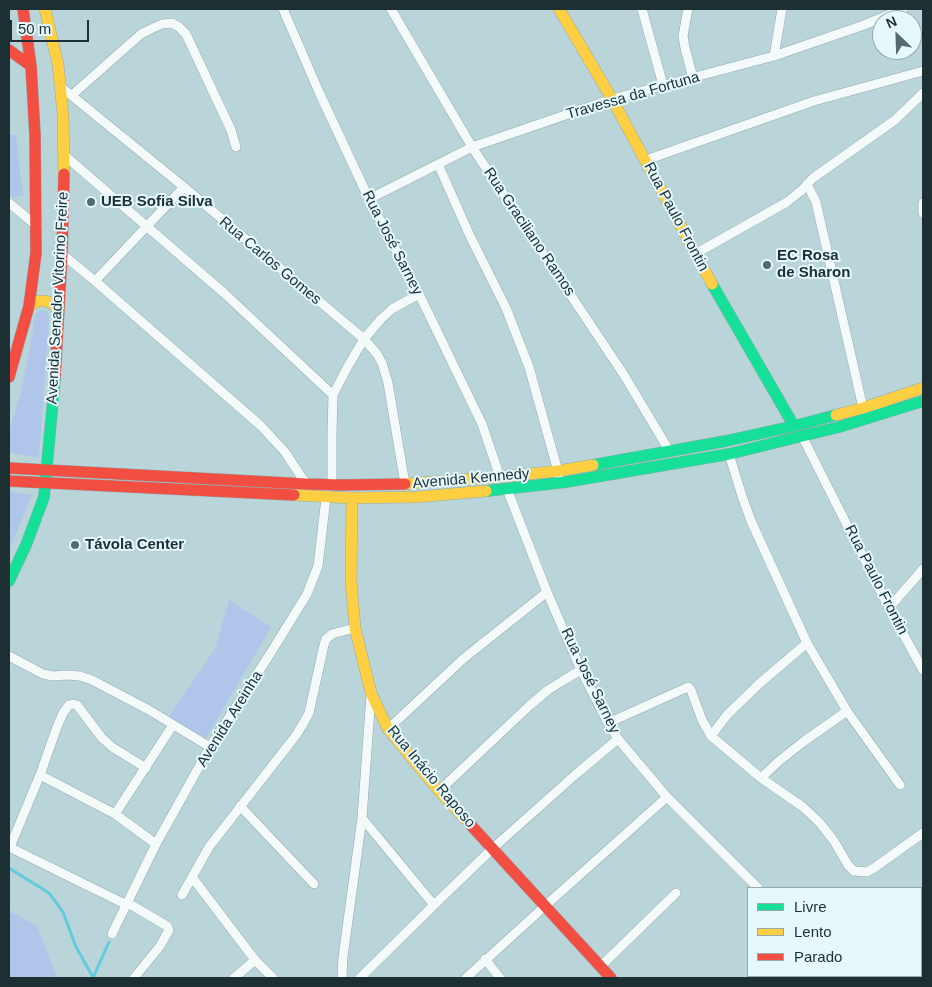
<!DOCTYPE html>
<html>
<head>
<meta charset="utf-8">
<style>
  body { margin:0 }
  #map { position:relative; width:932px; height:987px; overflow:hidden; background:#b9d5da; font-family:Helvetica,sans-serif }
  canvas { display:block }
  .frame { position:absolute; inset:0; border:10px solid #1c3034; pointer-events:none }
  .legend { position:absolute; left:747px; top:887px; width:175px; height:90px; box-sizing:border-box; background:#e5f9fd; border:1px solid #95a9ad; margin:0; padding:6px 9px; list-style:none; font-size:15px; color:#1c3034 }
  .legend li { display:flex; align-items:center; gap:10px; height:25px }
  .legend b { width:25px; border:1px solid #95a9ad }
  .north { position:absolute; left:872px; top:10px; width:50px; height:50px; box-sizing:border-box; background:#e5f9fd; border:1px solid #95a9ad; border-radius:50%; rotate:336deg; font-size:14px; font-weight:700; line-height:20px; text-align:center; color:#1c3034 }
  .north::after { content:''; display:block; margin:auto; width:18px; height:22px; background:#536a6e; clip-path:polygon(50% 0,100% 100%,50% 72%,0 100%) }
  .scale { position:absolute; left:10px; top:20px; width:79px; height:22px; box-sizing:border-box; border:2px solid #1c3034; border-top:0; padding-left:6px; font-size:15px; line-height:18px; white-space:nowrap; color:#1c3034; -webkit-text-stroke:4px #e5f9fd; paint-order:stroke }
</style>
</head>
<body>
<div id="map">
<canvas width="932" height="987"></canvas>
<div class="frame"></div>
<ul class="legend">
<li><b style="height:6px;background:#16e098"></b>Livre</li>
<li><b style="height:6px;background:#ffcf43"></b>Lento</li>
<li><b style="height:6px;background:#f24e42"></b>Parado</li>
</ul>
<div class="north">N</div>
<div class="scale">50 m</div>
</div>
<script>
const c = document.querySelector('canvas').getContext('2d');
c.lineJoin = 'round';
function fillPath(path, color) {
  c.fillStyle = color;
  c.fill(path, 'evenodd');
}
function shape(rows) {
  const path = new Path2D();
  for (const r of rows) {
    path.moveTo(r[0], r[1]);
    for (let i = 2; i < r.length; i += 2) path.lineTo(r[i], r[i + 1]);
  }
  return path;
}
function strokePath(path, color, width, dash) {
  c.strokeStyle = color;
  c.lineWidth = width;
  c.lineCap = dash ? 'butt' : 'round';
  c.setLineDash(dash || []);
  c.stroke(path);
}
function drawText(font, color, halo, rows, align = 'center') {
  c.font = font + ' Helvetica,sans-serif';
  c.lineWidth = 4;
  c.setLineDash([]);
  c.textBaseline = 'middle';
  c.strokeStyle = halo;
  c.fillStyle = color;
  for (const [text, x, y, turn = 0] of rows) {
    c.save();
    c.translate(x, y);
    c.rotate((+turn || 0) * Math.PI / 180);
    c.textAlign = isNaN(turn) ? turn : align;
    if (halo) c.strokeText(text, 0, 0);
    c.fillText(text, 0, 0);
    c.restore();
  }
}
const green = shape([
  [9,134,16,135,23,195,13,198,9,194],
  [42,310,48,313,49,317,39,458,9,452,9,432,20,395,30,349,35,315,39,311],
  [9,491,32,495,9,551],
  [229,600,271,627,206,738,168,718,215,649],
  [9,911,37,926,56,975,54,978,9,978]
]);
const stream = shape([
  [9,868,49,893,63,912,76,947,93,977],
  [93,978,109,942]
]);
const street = shape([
  [283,9,319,92,369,199,419,294,482,424,500,477],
  [391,9,472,147,624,375,670,452],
  [642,9,663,85],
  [688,9,683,36,685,48,693,78],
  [774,56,782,9],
  [61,87,184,187,364,339,377,354,382,363,388,383,405,484],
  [72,95,141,34,153,28,162,24,172,23,179,27,186,34,231,130,236,147],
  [64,155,224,293,333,395],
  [646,160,814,101,923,71],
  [438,164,470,236,506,308,529,367,559,475],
  [807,184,816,202,863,408],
  [369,199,472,147,612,99,774,56,864,25,903,9],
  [9,203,37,226],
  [923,203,923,213],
  [62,254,95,281,261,426,285,452,306,484],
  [695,254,787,202,802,190,813,178,895,120,923,93],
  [95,281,184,187],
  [802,436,889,608,923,670],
  [729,454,742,496,751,521,807,643,847,711,900,785],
  [332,485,332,433,333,395,348,366,364,339,381,319,392,309,419,294],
  [507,489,547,592,581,670,608,723,618,739,667,797,758,888],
  [889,608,923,569],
  [9,656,43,674,53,676,67,675,80,676,92,680,149,710,210,747],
  [608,723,688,687,691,690,702,720,711,736,761,778,803,807,820,823,834,841,848,865,854,871,867,872,874,868,923,833],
  [388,729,463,659,547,592],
  [711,736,727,715,760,683,807,643],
  [40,775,115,814,156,844],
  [761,778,779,761,803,742,847,711],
  [439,791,529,706,548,690,564,680,581,670],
  [240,806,314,884],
  [115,814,173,725],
  [362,818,434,905],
  [9,847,127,905],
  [10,847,40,775,57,727,63,713,69,705,73,704,77,705,102,738,112,747,146,768],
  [192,877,255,960,273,978],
  [182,895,209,847,297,734,304,722,309,713,324,645,326,639,332,634,355,628],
  [128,903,167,926,169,930,160,946,134,978],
  [112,934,156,844,210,747,270,654,307,594,318,566,326,498],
  [485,959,500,978],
  [600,967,676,893],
  [914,976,923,977],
  [234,978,255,960],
  [342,978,343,957,362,818,371,695],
  [360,978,434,905,492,849,575,775,618,739],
  [466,978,545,906,667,797],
  [857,978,857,976]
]);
const fast = shape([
  [712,284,794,426],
  [593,465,726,441,794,426,836,415],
  [486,491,566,482,729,454,839,427,923,401],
  [9,581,26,545,44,497,55,378]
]);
const slow = shape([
  [45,9,58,64,63,114,64,174],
  [559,9,612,99,712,284],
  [29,306,38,301,46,301,53,304,59,311],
  [836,415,863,408,923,388],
  [405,484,500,477,558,471,593,465],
  [294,495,352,498,417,497,486,491],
  [352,498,351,581,355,628,371,693,388,729,439,791,468,822]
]);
const jam = shape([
  [9,50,31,66],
  [9,377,29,306,36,253,35,135,31,66,23,9],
  [55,378,62,254,64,174],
  [9,468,306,484,343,485,405,484],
  [9,481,294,495],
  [468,822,611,978]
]);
const markers = [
  [91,202,5,"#536a6e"],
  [767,265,5,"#536a6e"],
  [75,545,5,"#536a6e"]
];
const streetNames = [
  ["Travessa da Fortuna",633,96,-16],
  ["Rua Paulo Frontin",676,217,62],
  ["Rua Graciliano Ramos",529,232,56],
  ["Rua José Sarney",392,243,63],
  ["Rua Carlos Gomes",270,261,40],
  ["Avenida Senador Vitorino Freire",58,298,-87],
  ["Avenida Kennedy",471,479,-5],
  ["Rua Paulo Frontin",876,580,63],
  ["Rua José Sarney",590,681,64],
  ["Avenida Areinha",230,719,-58],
  ["Rua Inácio Raposo",431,777,50]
];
const poiNames = [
  ["UEB Sofia Silva",101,202],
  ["EC Rosa",777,256],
  ["de Sharon",777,273],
  ["Távola Center",85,545]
];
fillPath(green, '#afc5e9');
strokePath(stream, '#64cbde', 3);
strokePath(street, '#94aaae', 10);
strokePath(fast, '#94aaae', 12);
strokePath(slow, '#94aaae', 12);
strokePath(jam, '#94aaae', 12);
strokePath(street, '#f4f9f9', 9);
strokePath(fast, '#16e098', 11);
strokePath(slow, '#ffcf43', 11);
strokePath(jam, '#f24e42', 11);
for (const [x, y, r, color] of markers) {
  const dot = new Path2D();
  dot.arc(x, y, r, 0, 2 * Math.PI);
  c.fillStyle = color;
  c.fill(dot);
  strokePath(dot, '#e5f9fd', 2);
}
drawText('15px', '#1c3034', '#e5f9fd', streetNames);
drawText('bold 15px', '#1c3034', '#e5f9fd', poiNames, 'left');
</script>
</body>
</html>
